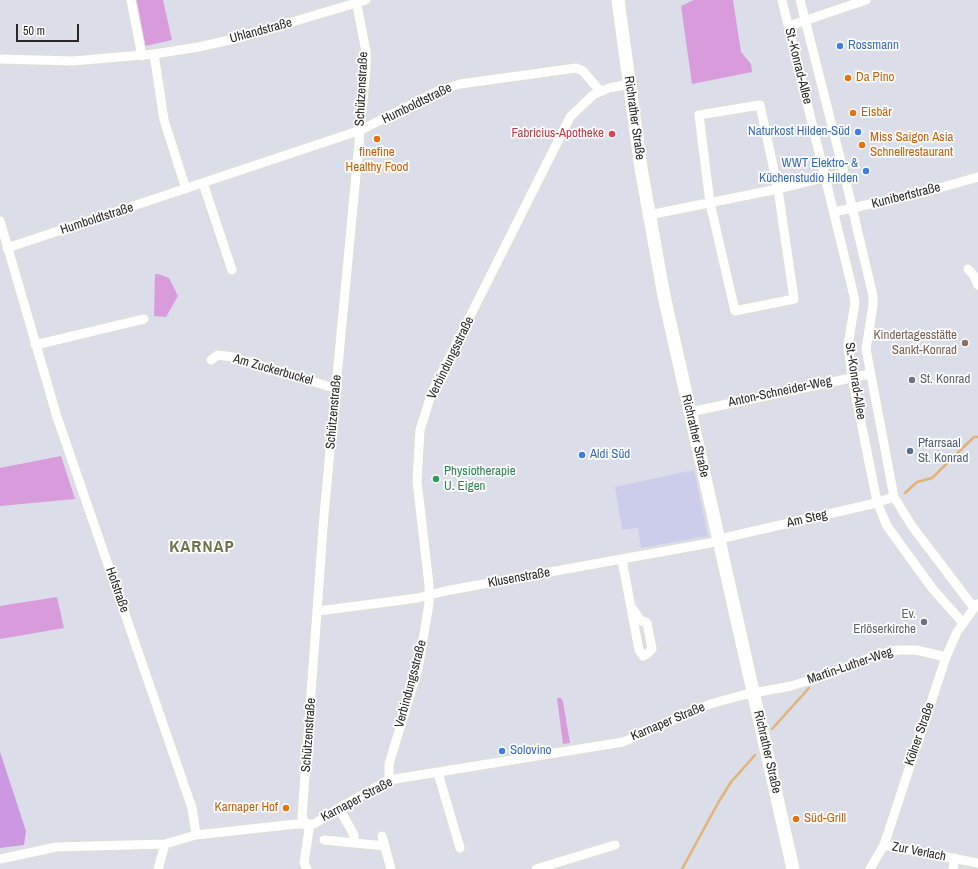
<!DOCTYPE html>
<html>
<head>
<meta charset="utf-8">
<style>
  body { margin:0 }
  #map { position:relative; width:978px; height:869px; overflow:hidden; background:#dbdde9; font-family:"Archivo Narrow",sans-serif }
  canvas { display:block }
  .scale { position:absolute; left:16px; top:24px; width:63px; height:18px; box-sizing:border-box; border:2px solid #282828; border-top:0; padding-left:5px; font-size:12px; line-height:14px; white-space:nowrap; color:#282828; -webkit-text-stroke:3px #fff; paint-order:stroke }
</style>
</head>
<body>
<div id="map">
<canvas width="978" height="869"></canvas>
<div class="scale">50 m</div>
</div>
<script>
const c = document.querySelector('canvas').getContext('2d');
c.lineJoin = 'round';
function fillPath(path, color) {
  c.fillStyle = color;
  c.fill(path, 'evenodd');
}
function shape(rows) {
  const path = new Path2D();
  for (const r of rows) {
    path.moveTo(r[0], r[1]);
    for (let i = 2; i < r.length; i += 2) path.lineTo(r[i], r[i + 1]);
  }
  return path;
}
function strokePath(path, color, width, dash) {
  c.strokeStyle = color;
  c.lineWidth = width;
  c.lineCap = dash ? 'butt' : 'round';
  c.setLineDash(dash || []);
  c.stroke(path);
}
function drawText(font, color, halo, rows, align = 'center') {
  c.font = font + ' "Archivo Narrow",sans-serif';
  c.lineWidth = 3.5;
  c.setLineDash([]);
  c.textBaseline = 'middle';
  c.strokeStyle = halo;
  c.fillStyle = color;
  for (const [text, x, y, turn = 0] of rows) {
    c.save();
    c.translate(x, y);
    c.rotate((+turn || 0) * Math.PI / 180);
    c.textAlign = isNaN(turn) ? turn : align;
    if (halo) c.strokeText(text, 0, 0);
    c.fillText(text, 0, 0);
    c.restore();
  }
}
const education = shape([
  [694,470,708,536,641,548,638,528,622,530,615,487]
]);
const green = shape([
  [135,0,163,0,172,40,145,46],
  [694,0,733,0,741,52,751,64,752,72,692,84,681,6],
  [155,274,158,274,169,278,178,296,166,317,154,316],
  [61,456,75,499,0,506,0,468],
  [57,597,64,628,0,639,0,606],
  [557,698,561,698,563,702,570,743,563,744]
]);
const pitch = shape([
  [0,752,26,831,24,845,0,848]
]);
const stream = shape([
  [905,493,917,482,932,478,974,437,978,437],
  [772,729,809,688],
  [682,869,718,803,731,782,755,755]
]);
const minor = shape([
  [131,0,142,56],
  [782,0,854,296,855,303,848,345,852,377,877,502,887,526,932,588,963,623],
  [800,0,844,173,873,296,873,305,866,349,894,497,912,526,974,608],
  [789,26,866,0],
  [154,54,164,120,186,189],
  [0,59,73,61,154,54,199,47,242,37,366,0],
  [760,105,778,189,794,299,735,311,710,203,699,115,760,105],
  [203,183,232,270],
  [834,212,925,192,978,177],
  [649,215,778,189,844,173],
  [0,221,57,417,192,808,196,835],
  [7,248,361,130,440,90,460,84,576,68,583,71,600,91],
  [968,269,974,276,978,285],
  [35,345,144,319],
  [211,360,218,355,233,357,337,389],
  [690,412,870,374],
  [622,560,639,650,643,656,647,654,652,649,647,623,640,620,633,609],
  [318,611,418,598,445,591,710,543,728,537,872,504,894,497],
  [438,773,460,848],
  [389,780,389,764,418,669,429,604,429,585,417,481,420,430,432,392,570,117,593,95,609,88,630,84],
  [339,808,354,835,354,843],
  [382,836,391,869],
  [324,840,385,846],
  [884,845,978,863],
  [0,859,56,847,165,844,196,835,296,824,314,824,339,808,389,780,623,742,710,704,743,695,791,686,824,676,879,654,898,650,916,650,946,657],
  [158,869,165,844],
  [307,869,304,863,309,830,302,817,324,515,366,68,366,52,356,0],
  [536,869,615,845],
  [870,869,884,845,946,657,957,632,977,604],
  [953,869,955,858]
]);
const secondary = shape([
  [618,0,641,168,664,296,793,869]
]);
const markers = [
  [840,46,4,"#3f7fe0"],
  [848,78,4,"#e8710a"],
  [853,113,4,"#e8710a"],
  [858,132,4,"#3f7fe0"],
  [612,134,4,"#e0444e"],
  [377,139,4,"#e8710a"],
  [862,145,4,"#e8710a"],
  [866,171,4,"#3f7fe0"],
  [965,343,4,"#8d6e63"],
  [912,380,4,"#6b7280"],
  [910,451,4,"#5c6f8a"],
  [582,455,4,"#3f7fe0"],
  [436,479,4,"#2e9e5b"],
  [924,622,4,"#6b7280"],
  [502,751,4,"#3f7fe0"],
  [286,808,4,"#e8710a"],
  [796,819,4,"#e8710a"]
];
const streetNames = [
  ["Uhlandstraße",261,31,-15],
  ["St.-Konrad-Allee",798,66,76],
  ["Schützenstraße",362,89,-87],
  ["Humboldtstraße",417,104,-26],
  ["Richrather Straße",634,118,82],
  ["Kunibertstraße",906,196,-14],
  ["Humboldtstraße",97,219,-18],
  ["Verbindungsstraße",451,358,-64],
  ["Am Zuckerbuckel",273,370,16],
  ["St.-Konrad-Allee",855,381,81],
  ["Anton-Schneider-Weg",780,392,-12],
  ["Schützenstraße",334,412,-85],
  ["Richrather Straße",695,436,77],
  ["Am Steg",807,519,-13],
  ["Klusenstraße",519,578,-10],
  ["Hofstraße",117,590,71],
  ["Martin-Luther-Weg",850,666,-19],
  ["Verbindungsstraße",411,684,-75],
  ["Karnaper Straße",668,722,-23],
  ["Kölner Straße",920,734,-71],
  ["Schützenstraße",309,735,-86],
  ["Richrather Straße",767,752,77],
  ["Karnaper Straße",357,800,-28],
  ["Zur Verlach",919,852,11]
];
const shopNames = [
  ["Rossmann",848,46],
  ["Naturkost Hilden-Süd",850,132,"right"],
  ["WWT Elektro- &",858,164,"right"],
  ["Küchenstudio Hilden",858,179,"right"],
  ["Aldi Süd",590,455],
  ["Solovino",510,751]
];
const foodNames = [
  ["Da Pino",856,78],
  ["Eisbär",861,113],
  ["Miss Saigon Asia",870,138],
  ["Schnellrestaurant",870,153],
  ["finefine",377,153,"center"],
  ["Healthy Food",377,168,"center"],
  ["Karnaper Hof",278,808,"right"],
  ["Süd-Grill",804,819]
];
const healthNames = [
  ["Fabricius-Apotheke",604,134]
];
const educationNames = [
  ["Kindertagesstätte",957,336],
  ["Sankt-Konrad",957,351]
];
const worshipNames = [
  ["St. Konrad",920,380],
  ["Ev.",916,615,"right"],
  ["Erlöserkirche",916,630,"right"]
];
const serviceNames = [
  ["Pfarrsaal",918,444],
  ["St. Konrad",918,459]
];
const leisureNames = [
  ["Physiotherapie",444,472],
  ["U. Eigen",444,487]
];
const districtNames = [
  ["KARNAP",202,547]
];
fillPath(education, '#cbcdea');
fillPath(green, '#d89bdc');
fillPath(pitch, '#cc98e2');
strokePath(stream, '#e3b276', 2.5);
strokePath(minor, '#dee0d0', 11);
strokePath(secondary, '#dee0d0', 15);
strokePath(minor, '#fff', 9);
strokePath(secondary, '#fff', 13);
for (const [x, y, r, color] of markers) {
  const dot = new Path2D();
  dot.arc(x, y, r, 0, 2 * Math.PI);
  c.fillStyle = color;
  c.fill(dot);
  strokePath(dot, '#fff', 1.5);
}
drawText('13px', '#282828', '#fff', streetNames);
drawText('13px', '#366cbe', '#fff', shopNames, 'left');
drawText('13px', '#c56008', '#fff', foodNames, 'left');
drawText('13px', '#be3a42', '#fff', healthNames, 'right');
drawText('13px', '#785e54', '#fff', educationNames, 'right');
drawText('13px', '#5b616d', '#fff', worshipNames, 'left');
drawText('13px', '#4e5e75', '#fff', serviceNames, 'left');
drawText('13px', '#27864d', '#fff', leisureNames, 'left');
c.letterSpacing = '1px';
drawText('bold 17px', '#70744d', '#fff', districtNames);
c.letterSpacing = '0px';
</script>
</body>
</html>
